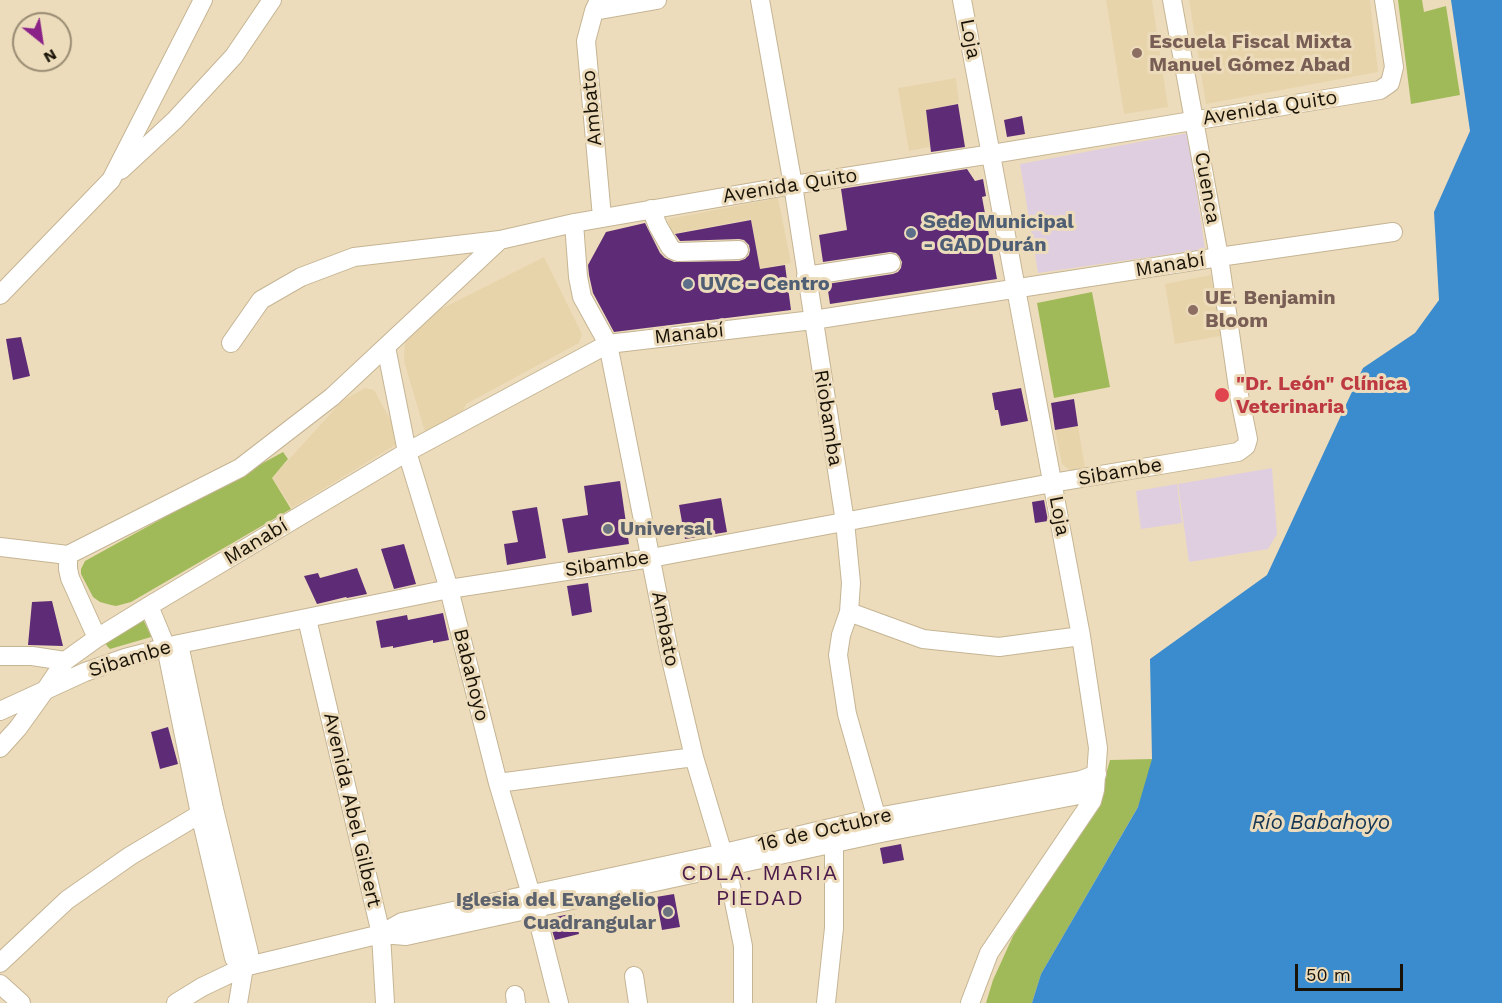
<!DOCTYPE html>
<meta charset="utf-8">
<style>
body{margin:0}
#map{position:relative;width:1502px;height:1003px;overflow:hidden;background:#eddcbb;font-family:"Work Sans",sans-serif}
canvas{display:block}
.north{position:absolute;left:12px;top:12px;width:60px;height:60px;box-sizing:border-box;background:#eddcbb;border:2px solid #988c73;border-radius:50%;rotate:150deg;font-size:16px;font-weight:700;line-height:24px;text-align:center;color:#191307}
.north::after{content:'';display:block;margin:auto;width:21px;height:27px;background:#8a2288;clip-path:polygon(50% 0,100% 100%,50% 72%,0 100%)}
.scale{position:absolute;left:1295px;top:964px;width:108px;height:27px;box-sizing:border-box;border:3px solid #191307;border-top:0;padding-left:8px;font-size:18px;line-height:21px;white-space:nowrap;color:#191307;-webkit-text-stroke:4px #eddcbb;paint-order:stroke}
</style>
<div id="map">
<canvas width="1502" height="1003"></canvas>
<div class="north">N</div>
<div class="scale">50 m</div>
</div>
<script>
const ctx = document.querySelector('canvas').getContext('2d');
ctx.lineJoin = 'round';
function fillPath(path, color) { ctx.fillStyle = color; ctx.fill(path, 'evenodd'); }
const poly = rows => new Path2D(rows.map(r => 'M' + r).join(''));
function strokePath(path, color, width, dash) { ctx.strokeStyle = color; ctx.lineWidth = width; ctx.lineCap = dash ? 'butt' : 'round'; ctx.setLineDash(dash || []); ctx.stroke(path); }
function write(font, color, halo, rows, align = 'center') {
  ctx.font = font + ' "Work Sans",sans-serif'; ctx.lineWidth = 6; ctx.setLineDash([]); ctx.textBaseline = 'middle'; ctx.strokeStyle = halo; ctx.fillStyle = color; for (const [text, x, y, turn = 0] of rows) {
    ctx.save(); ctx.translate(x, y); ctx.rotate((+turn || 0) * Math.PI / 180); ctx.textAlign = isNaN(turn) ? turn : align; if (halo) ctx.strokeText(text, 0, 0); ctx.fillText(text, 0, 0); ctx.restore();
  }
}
fillPath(poly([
 [1106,0,1152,0,1168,107,1124,114],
 [1189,0,1370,0,1378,72,1206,104],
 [956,78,959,103,926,110,930,147,909,151,898,88],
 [778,198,791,263,760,269,751,219,671,234,668,219],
 [544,257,582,334,579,343,466,404,462,413,425,432,404,361,405,337,421,319],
 [1211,275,1221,336,1175,344,1165,284],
 [365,388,374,390,400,437,397,444,292,508,272,478,342,401],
 [1078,426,1085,468,1071,471,1062,464,1055,430]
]), '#e8d4ab');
fillPath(poly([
 [1188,133,1205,249,1038,273,1020,164],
 [1272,468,1277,534,1268,549,1189,562,1178,484],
 [1177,484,1182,523,1141,529,1136,491]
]), '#dfcee0');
fillPath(poly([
 [1398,0,1422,0,1424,12,1446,6,1460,95,1411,104],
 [1092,292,1110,387,1054,398,1037,303],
 [283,452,288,459,272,478,291,509,131,602,116,606,111,605,100,602,93,597,81,574,81,569,85,561],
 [143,619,151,636,151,637,110,649,107,646,105,642],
 [1152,759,1153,781,1041,974,1032,1003,986,1003,993,980,1013,936,1098,803,1110,760]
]), '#a0ba5a');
fillPath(poly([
 [1451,0,1502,0,1502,1003,1032,1003,1041,974,1138,807,1152,759,1150,659,1267,575,1363,368,1415,333,1439,300,1434,212,1470,131]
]), '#3b8bcf');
fillPath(poly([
 [958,104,965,147,931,152,926,110],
 [1022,116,1025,134,1007,137,1004,120],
 [967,169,975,181,983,179,986,196,982,197,997,279,830,304,827,284,893,274,898,272,901,268,902,262,899,256,896,253,890,252,823,262,819,235,847,230,841,189],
 [751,220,760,269,785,265,791,310,614,332,593,293,589,275,588,265,606,232,645,223,660,253,665,258,674,262,739,261,745,259,749,255,750,250,749,245,744,240,739,239,680,241,675,234],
 [21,337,30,376,13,380,6,339],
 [1021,388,1028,421,1001,426,998,410,995,410,992,393],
 [1074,399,1078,426,1055,430,1051,403],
 [620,481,629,544,568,553,562,519,588,515,584,486],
 [721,498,727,532,685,539,679,505],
 [1044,500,1048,521,1035,523,1032,502],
 [537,507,546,558,507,565,504,544,518,542,512,511],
 [404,544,416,584,394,589,381,549],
 [357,568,367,594,347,598,346,597,317,604,304,576,318,573,320,578],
 [588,583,592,612,572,616,567,586],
 [52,601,63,646,28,645,32,602],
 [443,613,449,640,433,643,433,640,393,648,393,646,381,648,376,621,407,615,408,620],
 [168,727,178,764,160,769,151,732],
 [901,844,904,860,883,864,880,848],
 [674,894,680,927,662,930,656,897],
 [574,913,579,934,555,940,551,927,553,927,551,918]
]), '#5e2c77');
const minor = poly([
 [599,0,594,11,586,41,602,217],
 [760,0,793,185,845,522,851,583,849,612,841,635,838,655,847,714,881,833],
 [962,0,1081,636,1098,748,1095,790,1092,801,989,953,970,1003],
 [594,11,657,0],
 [121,170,175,120,234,56,272,0],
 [651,209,658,226,670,247,673,250,678,252,739,250],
 [574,223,578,277,582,297,608,344,669,651,694,757,727,867,743,946,743,1003],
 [806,276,891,263],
 [0,295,111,180,203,0],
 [231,343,261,300,301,277,354,257,500,240,574,223,793,185,992,154,1380,90,1390,83,1394,67,1384,0],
 [386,347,407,452,449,589,498,783,535,908,559,1003],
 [0,547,68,555],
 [149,606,166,647,200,814,234,958,244,967],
 [849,612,923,639,999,647,1081,636],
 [307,619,381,934,385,1003],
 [97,638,70,578,68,569,68,555,240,468,332,397,500,240],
 [179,644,214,809,249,953,244,967,238,1003],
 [0,656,32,656,65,661],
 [0,711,85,672,125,658,179,644,449,589,651,558,1052,483,1238,452,1246,446,1248,439,1239,395,1219,257,1172,0],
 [0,748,18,728,46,689,65,661,97,638,149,606,407,452,608,344,813,320,1219,257,1393,232],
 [498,783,694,757],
 [381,934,406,936,881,833,1079,795,1095,790],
 [0,963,67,900,130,856,200,814,208,811],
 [634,976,638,1003],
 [0,984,21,1003],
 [515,995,516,1003],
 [176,1003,202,987,244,967,381,934,402,922,724,853,877,817,1081,780,1097,774],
 [826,1003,834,928,834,844,831,835]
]);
strokePath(minor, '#c5b594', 20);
strokePath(minor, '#fff', 18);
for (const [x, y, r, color] of [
 [1137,53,6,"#8d6e63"],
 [911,233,6,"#5c6f8a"],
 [688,284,6,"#5c6f8a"],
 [1193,310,6,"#8d6e63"],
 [1222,395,8,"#e0444e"],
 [608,529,6,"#6b7280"],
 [668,912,6,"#6b7280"]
]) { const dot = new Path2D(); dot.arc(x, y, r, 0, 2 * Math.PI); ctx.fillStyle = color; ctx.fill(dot); strokePath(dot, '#eddcbb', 2); }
write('20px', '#191307', '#eddcbb', [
 ["Loja",970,39,79],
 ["Ambato",592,108,-95],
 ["Avenida Quito",1270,108,-9],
 ["Avenida Quito",790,186,-9],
 ["Cuenca",1207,188,80],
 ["Manabí",1170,265,-9],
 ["Manabí",689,334,-6],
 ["Riobamba",828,418,81],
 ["Sibambe",1120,472,-10],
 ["Loja",1059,516,79],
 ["Manabí",256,542,-31],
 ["Sibambe",607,564,-9],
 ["Ambato",665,629,79],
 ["Sibambe",130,659,-17],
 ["Babahoyo",471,675,76],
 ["Avenida Abel Gilbert",352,810,77],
 ["16 de Octubre",825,830,-13]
]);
write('bold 20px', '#785e54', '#eddcbb', [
 ["Escuela Fiscal Mixta",1149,42],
 ["Manuel Gómez Abad",1149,65],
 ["UE. Benjamin",1205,298],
 ["Bloom",1205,321]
], 'left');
write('bold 20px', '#4e5e75', '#eddcbb', [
 ["Sede Municipal",923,222],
 ["- GAD Durán",923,245],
 ["UVC - Centro",700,284]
], 'left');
write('bold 20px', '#be3a42', '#eddcbb', [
 ["\"Dr. León\" Clínica",1236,384],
 ["Veterinaria",1236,407]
], 'left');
write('bold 20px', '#5b616d', '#eddcbb', [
 ["Universal",620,529],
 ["Iglesia del Evangelio",656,900,"right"],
 ["Cuadrangular",656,923,"right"]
], 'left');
write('italic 21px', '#153652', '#eddcbb', [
 ["Río Babahoyo",1321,823]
]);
ctx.letterSpacing = '1.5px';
write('22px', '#4c1b4b', '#eddcbb', [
 ["CDLA. MARIA",760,874],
 ["PIEDAD",760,899]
]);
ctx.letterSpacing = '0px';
</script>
